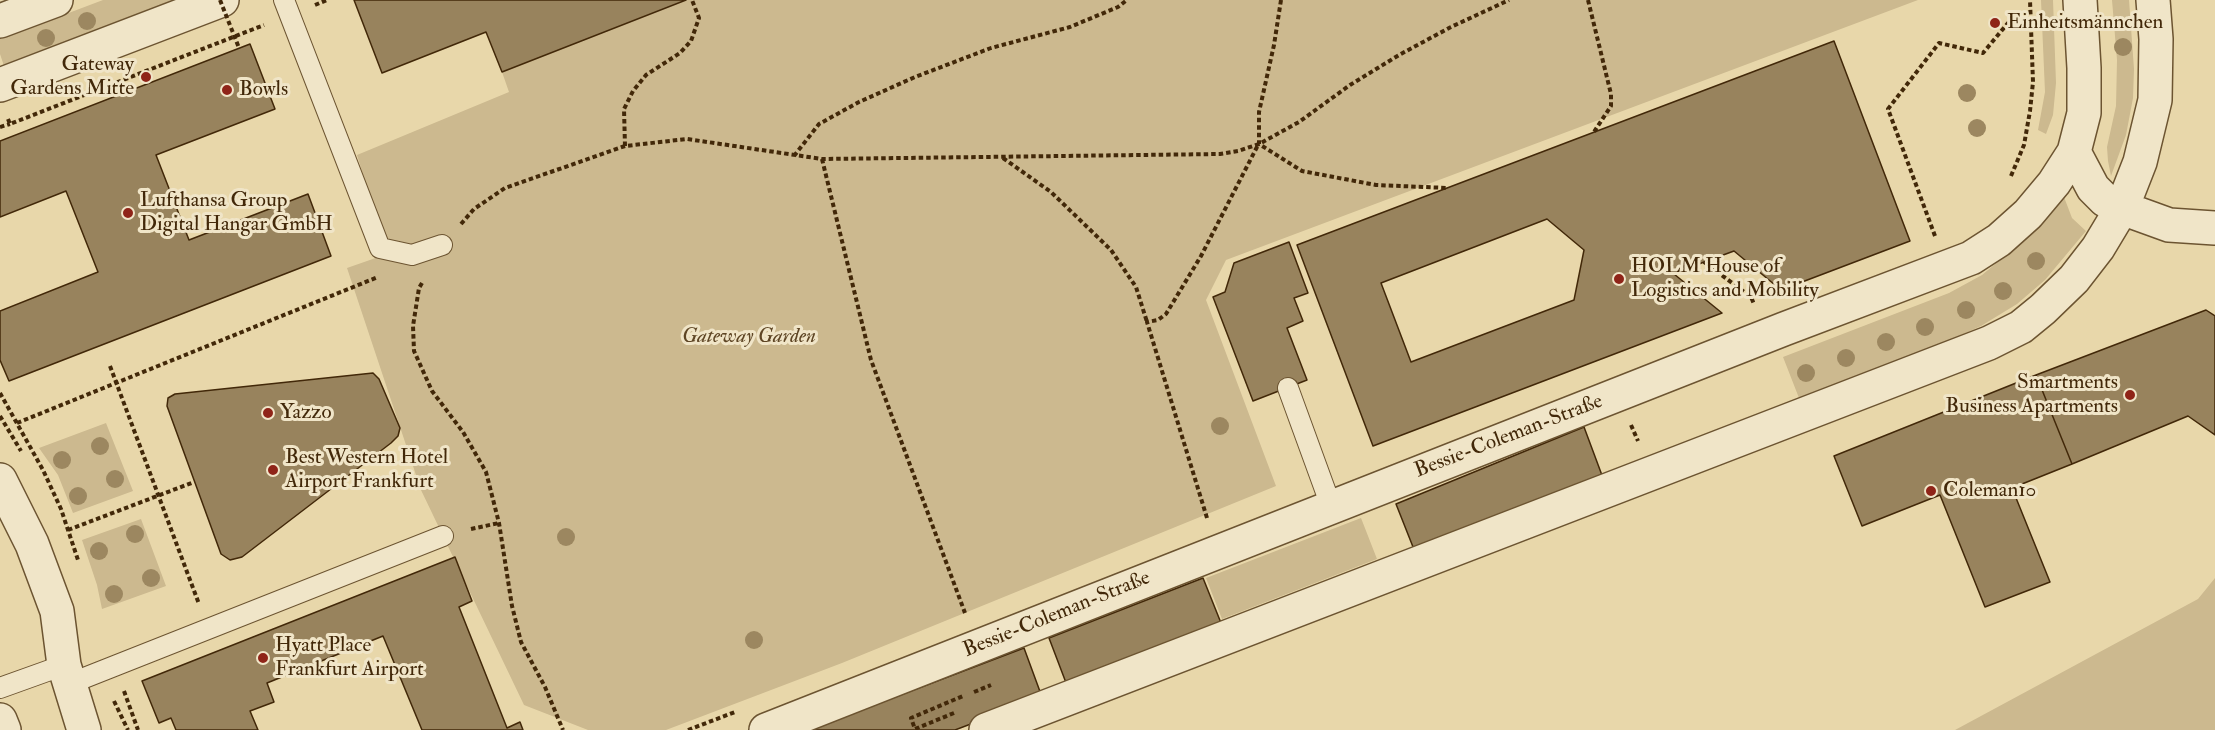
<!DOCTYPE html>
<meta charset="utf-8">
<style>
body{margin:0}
canvas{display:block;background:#e8d7aa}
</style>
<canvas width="2215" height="730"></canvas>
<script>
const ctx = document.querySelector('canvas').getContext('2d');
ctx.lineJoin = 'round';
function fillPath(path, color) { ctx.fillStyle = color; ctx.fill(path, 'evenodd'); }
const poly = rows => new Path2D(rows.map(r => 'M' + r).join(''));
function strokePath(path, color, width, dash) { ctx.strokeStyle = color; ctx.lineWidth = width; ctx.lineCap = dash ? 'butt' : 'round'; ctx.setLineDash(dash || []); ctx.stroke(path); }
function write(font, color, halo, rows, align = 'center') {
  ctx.font = font + ' "IM FELL Double Pica",serif'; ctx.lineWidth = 6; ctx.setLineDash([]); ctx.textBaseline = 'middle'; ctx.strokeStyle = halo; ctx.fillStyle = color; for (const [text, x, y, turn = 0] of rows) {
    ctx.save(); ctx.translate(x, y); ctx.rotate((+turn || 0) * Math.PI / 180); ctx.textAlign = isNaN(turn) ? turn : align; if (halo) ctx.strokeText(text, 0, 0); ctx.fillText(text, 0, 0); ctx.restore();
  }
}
fillPath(poly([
 [103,0,180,0,4,66,0,54,0,39],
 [686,0,1918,0,1226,260,1206,300,1276,486,842,663,666,730,588,730,524,705,421,490,347,268,387,254,357,155,509,92,502,72],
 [2041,0,2053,0,2056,83,2053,115,2046,134,2038,130,2045,92],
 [2112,0,2129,0,2134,69,2133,98,2126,135,2111,176,2108,161,2107,147,2116,106,2117,60],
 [2064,197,2072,218,2086,231,2045,280,2017,304,1981,326,1943,343,1799,398,1783,357,1949,293,1982,275,2036,230],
 [106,423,133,491,73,513,58,475,39,448],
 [1361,518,1377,559,1222,619,1206,578],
 [141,519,166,586,102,609,97,585,82,540],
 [2215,578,2215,730,1955,730,2198,599]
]), '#ccb98f');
const building = poly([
 [354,0,686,0,502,72,486,32,382,73,354,0],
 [1834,41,1910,241,1781,290,1734,251,1704,262,1674,274,1722,313,1373,446,1297,245,1834,41],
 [1547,219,1584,250,1574,300,1411,362,1381,283,1547,219],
 [250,44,275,109,156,155,189,240,308,194,331,256,9,381,0,360,0,311,98,272,66,191,0,217,0,141,250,44],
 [1289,242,1308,293,1294,298,1303,321,1287,328,1307,380,1253,401,1213,297,1225,292,1234,263,1289,242],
 [2206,310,2215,316,2215,435,2188,416,2072,464,2036,375,2206,310],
 [373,373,379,379,400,428,398,436,391,443,242,557,230,560,221,554,167,406,168,398,175,394,373,373],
 [2036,375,2072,464,2012,488,2050,582,1985,607,1940,495,1862,526,1834,456,2036,375],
 [1584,427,1603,478,1415,552,1396,504,1584,427],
 [455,557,472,601,459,607,507,728,520,722,523,730,422,730,383,636,267,683,274,702,250,711,258,730,176,730,171,718,159,723,142,681,455,557],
 [1203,578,1223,628,1068,688,1049,638,1203,578],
 [1024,648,1042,697,955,730,808,730,1024,648]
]);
fillPath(building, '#98835d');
strokePath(building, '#422809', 1.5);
const service = poly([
 [284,0,380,248,412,255,442,245],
 [1288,388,1331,506],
 [69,684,443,536],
 [0,688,64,665]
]);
const minor = poly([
 [0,21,56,0],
 [0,85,222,0],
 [2074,152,2093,188,2105,200,2122,208,2169,225,2215,228],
 [0,480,32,544,57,611,64,665,84,730],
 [0,720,4,730],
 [766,730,1784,329,1971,258,1999,240,2028,214,2054,183,2074,152,2084,113,2084,68,2080,0],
 [986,730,1989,343,2021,327,2043,309,2074,279,2098,248,2122,208,2140,162,2155,100,2156,39,2153,0]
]);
strokePath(service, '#6c5431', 22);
strokePath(minor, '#6c5431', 36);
strokePath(poly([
 [1281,0,1274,45,1259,112,1259,144,1302,171,1376,185,1448,188],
 [1588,0,1611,94,1611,106,1594,132],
 [315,5,327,0],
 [8,119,10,124,264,25],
 [0,127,10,124],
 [625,146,624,109,633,91,646,75,680,53,691,41,699,18,692,0],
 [794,156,819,124,859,102,915,77,991,48,1070,27,1118,7,1127,0],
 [1003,158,1051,192,1111,250,1136,287,1147,322],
 [822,159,871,360,965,613],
 [2011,176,2024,145,2030,111,2033,82,2030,0],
 [461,224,474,209,505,188,625,146,687,139,822,159,1220,154,1238,151,1259,144,1299,122,1350,85,1399,55,1451,27,1509,0],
 [1935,236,1888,109,1939,43,1983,53,2008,23,2031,23],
 [1704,262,1751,297,1754,304],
 [422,283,419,288,413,326,414,351,432,391,463,432,486,472,499,523,512,606,521,642,545,687,563,730],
 [110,366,199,604],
 [0,393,43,470,61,509,78,560],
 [0,416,21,451],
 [17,423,378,277],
 [1631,425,1638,441],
 [1207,518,1147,322,1158,320,1166,314,1201,256,1258,145],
 [471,529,499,523],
 [68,530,194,482],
 [124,691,138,730],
 [974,692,991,685],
 [114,701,128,730],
 [954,713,915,729,911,718,963,696],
 [688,730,735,712]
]), '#422809', 4, [4.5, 3]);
strokePath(service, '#f0e5c8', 20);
strokePath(minor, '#f0e5c8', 33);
strokePath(poly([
 [220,0,239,48]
]), '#422809', 4, [4.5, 3]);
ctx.fillStyle = '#9c8760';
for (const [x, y] of [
 [87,21],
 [46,38],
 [2123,47],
 [1967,93],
 [1977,128],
 [2036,261],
 [2003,291],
 [1966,310],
 [1925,327],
 [1886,342],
 [1846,358],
 [1806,373],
 [1220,426],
 [100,446],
 [62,460],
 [115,479],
 [78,496],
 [135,534],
 [566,537],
 [99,551],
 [151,578],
 [114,594],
 [754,640]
]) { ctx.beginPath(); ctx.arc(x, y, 9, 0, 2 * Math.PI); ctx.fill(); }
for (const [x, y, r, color] of [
 [1995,23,6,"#8f2418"],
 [146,77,6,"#8f2418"],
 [227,90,6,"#8f2418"],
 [128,213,6,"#8f2418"],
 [1619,279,6,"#8f2418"],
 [2130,395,6,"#8f2418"],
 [268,413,6,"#8f2418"],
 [273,470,6,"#8f2418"],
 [1931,491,6,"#8f2418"],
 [263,658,6,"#8f2418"]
]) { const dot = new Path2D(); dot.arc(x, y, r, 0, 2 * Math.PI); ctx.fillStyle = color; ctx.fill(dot); strokePath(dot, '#f0e5c8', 2); }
write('21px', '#422809', '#f0e5c8', [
 ["Einheitsmännchen",2007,23],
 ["Gateway",134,65,"right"],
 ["Gardens Mitte",134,89,"right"],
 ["Bowls",239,90],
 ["Lufthansa Group",140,201],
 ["Digital Hangar GmbH",140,225],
 ["HOLM House of",1631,267],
 ["Logistics and Mobility",1631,291],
 ["Smartments",2118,383,"right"],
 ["Business Apartments",2118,407,"right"],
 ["Yazzo",280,413],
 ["Best Western Hotel",285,458],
 ["Airport Frankfurt",285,482],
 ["Coleman10",1943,491],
 ["Hyatt Place",275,646],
 ["Frankfurt Airport",275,670]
], 'left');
write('italic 21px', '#5e4524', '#f0e5c8', [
 ["Gateway Garden",749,337]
]);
write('21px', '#422809', '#f0e5c8', [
 ["Bessie-Coleman-Straße",1509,437,-21],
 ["Bessie-Coleman-Straße",1057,615,-22]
]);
</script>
